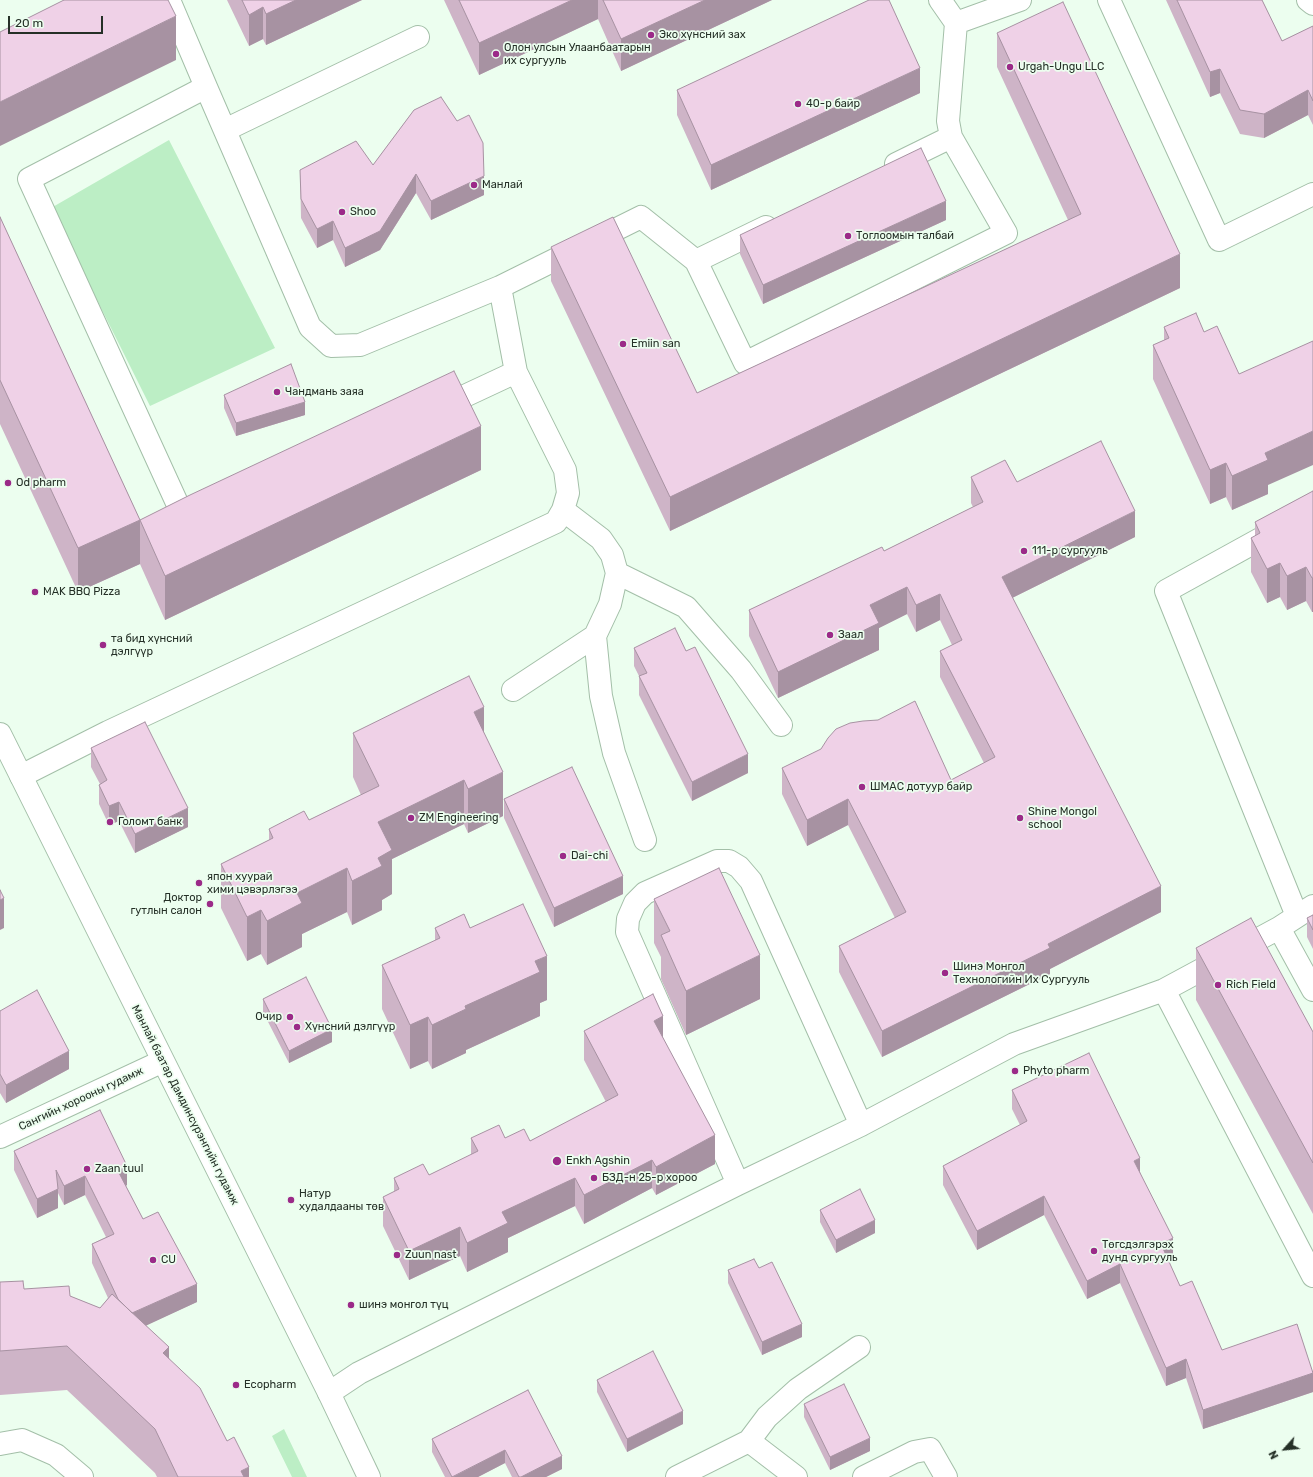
<!DOCTYPE html>
<meta charset="utf-8">
<style>
body{margin:0}
#map{position:relative;width:1313px;height:1477px;overflow:hidden;background:#ecfeef;font-family:Rubik,sans-serif}
canvas{display:block}
.north{position:absolute;left:1265px;top:1429px;width:40px;height:40px;-webkit-text-stroke:3px #ecfeef;paint-order:stroke;rotate:243deg;font-size:11px;font-weight:700;line-height:16px;text-align:center;color:#253027}
.north::after{content:'';display:block;margin:auto;width:14px;height:18px;background:#253027;clip-path:polygon(50% 0,100% 100%,50% 72%,0 100%)}
.scale{position:absolute;left:8px;top:16px;width:95px;height:18px;box-sizing:border-box;border:2px solid #253027;border-top:0;padding-left:5px;font-size:12px;line-height:14px;white-space:nowrap;color:#253027;-webkit-text-stroke:3px #ecfeef;paint-order:stroke}
</style>
<div id="map">
<canvas width="1313" height="1477"></canvas>
<div class="north">N</div>
<div class="scale">20 m</div>
</div>
<script>
const ctx = document.querySelector('canvas').getContext('2d');
ctx.lineJoin = 'round';
function fillPath(path, color) { ctx.fillStyle = color; ctx.fill(path, 'evenodd'); }
const poly = rows => new Path2D(rows.map(r => 'M' + r).join(''));
function strokePath(path, color, width, dash) { ctx.strokeStyle = color; ctx.lineWidth = width; ctx.lineCap = dash ? 'butt' : 'round'; ctx.setLineDash(dash || []); ctx.stroke(path); }
function write(font, color, halo, rows, align = 'center') {
  ctx.font = font + ' Rubik,sans-serif'; ctx.lineWidth = 3.5; ctx.setLineDash([]); ctx.textBaseline = 'middle'; ctx.strokeStyle = halo; ctx.fillStyle = color; for (const [text, x, y, turn = 0] of rows) {
    ctx.save(); ctx.translate(x, y); ctx.rotate((+turn || 0) * Math.PI / 180); ctx.textAlign = isNaN(turn) ? turn : align; if (halo) ctx.strokeText(text, 0, 0); ctx.fillText(text, 0, 0); ctx.restore();
  }
}
fillPath(poly([
 [169,140,275,348,150,406,51,208],
 [284,1429,307,1477,292,1477,272,1436]
]), '#bceec5');
const street = poly([
 [169,0,206,87,29,179,188,527,191,525],
 [1109,0,1219,240,1313,194],
 [1308,0,1313,4],
 [956,23,1020,0],
 [206,87,310,327,331,346,360,345,500,287],
 [225,130,418,37],
 [896,164,951,137],
 [696,261,766,227],
 [439,408,516,372],
 [563,510,601,539,612,555,617,573,610,604,595,636,601,696,614,753,645,840],
 [617,573,686,607,741,670,781,725],
 [513,690,595,636],
 [21,776,108,732,556,522,563,510,568,493,565,470,516,372,500,287,641,217,696,261,745,363,1006,233,951,137,948,121,956,23,940,0],
 [1297,916,1166,591,1313,510],
 [1279,928,1313,990],
 [1164,990,1313,1276],
 [738,1184,627,932,628,919,635,903,645,893,717,861,729,861,739,867,751,881,861,1125],
 [329,1393,359,1373,738,1184,861,1125,1014,1044,1164,990,1279,928,1313,906],
 [749,1441,796,1477],
 [0,1444,22,1440,56,1455,82,1477],
 [677,1477,749,1441,767,1417,798,1389,859,1347],
 [864,1477,914,1452,930,1449,946,1477]
]);
const secondary = poly([
 [0,734,329,1393,369,1477],
 [0,1137,163,1061]
]);
strokePath(street, '#a3bfa8', 24);
strokePath(secondary, '#a3bfa8', 24);
strokePath(street, '#fff', 22);
strokePath(secondary, '#fff', 22);
fillPath(poly([
 [227,0,362,0,266,45,263,39,249,46],
 [444,0,772,0,621,71,598,19,479,75],
 [1166,0,1262,0,1282,41,1313,26,1313,125,1308,115,1264,138,1240,134,1220,93,1210,97],
 [997,33,1180,288,670,531,551,281,551,247,697,393,1068,220,997,67],
 [677,90,920,93,711,190,677,115],
 [414,110,484,195,431,220,416,193,380,250,345,267,333,240,317,248,301,218,300,170,373,165],
 [0,217,140,520,481,470,165,620,140,564,78,592,0,424],
 [946,220,763,304,740,254,740,235],
 [1164,327,1268,485,1268,494,1232,510,1226,497,1210,504,1153,379,1153,345,1164,340],
 [224,395,305,415,236,436,224,408],
 [971,477,1017,482,1135,537,1012,598,1161,912,1050,969,1050,974,882,1057,839,972,839,946,895,918,848,825,807,846,782,794,782,768,951,780,984,763,940,677,940,651,952,645,940,620,916,632,907,614,879,628,879,650,778,698,749,636,749,610,884,551,973,507,971,503],
 [1313,491,1312,612,1306,601,1287,610,1280,597,1267,603,1251,572,1251,538,1255,536,1255,522],
 [634,648,686,651,748,773,692,801,639,695,639,676,634,666],
 [353,733,484,734,503,816,468,833,464,824,392,859,392,894,382,900,382,910,352,925,347,912,302,934,302,947,267,965,261,954,247,961,221,908,221,864,269,840,269,829,309,820,361,795,353,777],
 [91,748,188,827,135,853,119,821,109,825,99,804,99,785,100,784,91,767],
 [504,799,623,894,554,927,504,818],
 [654,899,760,999,686,1035,661,979,661,957,654,943],
 [1313,915,1313,949,1307,937,1307,918],
 [435,928,470,928,547,1000,540,1003,540,1016,466,1050,466,1053,432,1069,428,1061,410,1069,382,1009,382,965,435,941],
 [1196,948,1313,1032,1313,1214,1196,1000],
 [263,999,332,1042,289,1063,263,1012],
 [0,1011,69,1069,6,1103,0,1093],
 [584,1031,663,1038,715,1164,656,1195,652,1188,584,1224,575,1206,508,1238,508,1252,467,1272,460,1256,409,1280,383,1226,383,1197,394,1192,394,1178,429,1175,471,1155,471,1138,505,1138,530,1141,606,1102,584,1060],
 [1012,1090,1140,1172,1173,1257,1167,1259,1180,1286,1222,1350,1313,1372,1313,1392,1203,1429,1186,1378,1166,1386,1120,1283,1087,1299,1044,1215,977,1250,943,1185,943,1166,1020,1125,1012,1109],
 [14,1151,127,1185,126,1186,143,1219,197,1302,146,1325,227,1441,249,1477,157,1477,155,1473,67,1390,0,1395,0,1282,24,1289,70,1296,100,1308,108,1298,92,1263,92,1244,106,1237,85,1195,64,1205,58,1193,58,1208,37,1218,14,1170],
 [820,1210,875,1233,836,1253,820,1222],
 [759,1268,802,1337,762,1355,728,1283,728,1270],
 [597,1380,683,1424,627,1452,597,1392],
 [528,1390,562,1469,546,1477,512,1477,505,1463,478,1477,445,1477,432,1452,432,1439],
 [804,1404,870,1451,830,1470,804,1417]
]), '#ceb4c7');
fillPath(poly([
 [296,0,362,0,266,45,266,14],
 [572,0,598,0,598,19,479,75,479,43],
 [705,0,772,0,621,71,621,39],
 [263,7,263,39,249,46,249,15],
 [176,16,176,60,0,146,0,102],
 [920,68,920,93,711,190,711,165],
 [1220,69,1220,93,1210,97,1210,72],
 [1308,90,1308,115,1264,138,1264,114],
 [416,174,416,193,380,250,345,267,345,248],
 [484,176,484,195,431,220,431,201],
 [946,201,946,220,763,304,763,285],
 [333,221,333,240,317,248,317,229],
 [1180,254,1180,288,670,531,670,497],
 [305,402,305,415,236,436,236,423],
 [481,426,481,470,165,620,165,576],
 [1313,431,1313,465,1268,485,1268,494,1232,510,1232,476,1265,453],
 [1226,463,1226,497,1210,504,1210,470],
 [1135,511,1135,537,1002,603,1002,577],
 [140,520,140,564,78,592,78,548],
 [1280,563,1280,597,1267,603,1267,569],
 [1306,567,1306,601,1287,610,1287,576],
 [1312,578,1313,578,1313,612,1312,612],
 [907,587,907,614,879,628,879,650,778,698,778,672,870,605],
 [940,594,940,620,916,632,916,605],
 [484,707,484,751,474,712],
 [748,754,748,773,692,801,692,782],
 [503,772,503,816,468,833,468,789],
 [464,780,464,824,392,859,392,894,382,900,382,910,352,925,352,881,378,822],
 [848,799,848,825,807,846,807,820],
 [119,802,119,821,109,825,109,806],
 [188,808,188,827,135,853,135,834],
 [347,868,347,912,302,934,302,947,267,965,267,921,297,893],
 [623,876,623,894,554,927,554,908],
 [1161,886,1161,912,1050,969,1050,974,882,1057,882,1031,1048,944],
 [4,898,4,928,0,930,0,900],
 [261,910,261,954,247,961,247,917],
 [760,955,760,999,686,1035,686,991],
 [547,956,547,1000,540,1003,540,1016,466,1050,466,1053,432,1069,432,1025,535,961],
 [663,1016,663,1045,654,1021],
 [428,1017,428,1061,410,1069,410,1025],
 [332,1029,332,1042,289,1063,289,1051],
 [69,1051,69,1069,6,1103,6,1085],
 [715,1135,715,1164,656,1195,656,1167],
 [1140,1158,1140,1177,1134,1161],
 [652,1160,652,1188,584,1224,584,1195],
 [127,1166,127,1185,118,1189,118,1171],
 [85,1176,85,1195,64,1205,64,1186],
 [575,1178,575,1206,508,1238,508,1252,467,1272,467,1243,502,1212],
 [58,1189,58,1208,37,1218,37,1199],
 [1044,1196,1044,1215,977,1250,977,1231],
 [875,1220,875,1233,836,1253,836,1240],
 [460,1227,460,1256,409,1280,409,1251],
 [1173,1238,1173,1257,1161,1263,1161,1244],
 [1120,1264,1120,1283,1087,1299,1087,1281],
 [197,1284,197,1302,126,1335,126,1316],
 [802,1324,802,1337,762,1355,762,1342],
 [169,1347,169,1391,163,1353],
 [1186,1359,1186,1378,1166,1386,1166,1368],
 [1313,1373,1313,1392,1203,1429,1203,1410],
 [683,1411,683,1424,627,1452,627,1439],
 [870,1438,870,1451,830,1470,830,1457],
 [505,1450,505,1463,478,1477,453,1477],
 [562,1456,562,1469,546,1477,521,1477],
 [249,1467,249,1477,241,1477,241,1471]
]), '#a792a2');
const building = poly([
 [64,0,168,0,176,16,0,102,0,32,64,0],
 [242,0,296,0,266,14,263,7,249,15,242,0],
 [459,0,572,0,479,43,459,0],
 [603,0,705,0,621,39,603,0],
 [869,0,889,0,920,68,711,165,677,90,869,0],
 [1177,0,1262,0,1282,41,1313,26,1313,101,1308,90,1264,114,1240,110,1220,69,1210,72,1177,0],
 [1063,2,1180,254,670,497,551,247,613,217,697,393,1081,214,997,33,1063,2],
 [441,97,457,121,469,115,483,143,484,176,431,201,416,174,380,231,345,248,333,221,317,229,301,199,300,170,356,141,373,165,414,110,441,97],
 [921,148,946,201,763,285,740,235,921,148],
 [0,217,140,520,78,548,0,380,0,217],
 [1196,313,1204,332,1217,326,1239,374,1313,341,1313,431,1265,453,1268,460,1232,476,1226,463,1210,470,1153,345,1169,338,1164,327,1196,313],
 [291,364,305,402,236,423,224,395,291,364],
 [454,371,481,426,165,576,140,520,190,495,454,371],
 [1101,441,1135,511,1002,577,1161,886,1048,944,1050,948,882,1031,839,946,906,912,848,799,807,820,782,768,821,749,828,738,836,729,850,723,863,721,878,720,915,701,951,780,995,757,940,651,962,640,940,594,916,605,907,587,870,605,879,623,778,672,749,610,882,547,884,551,983,502,971,477,1005,460,1017,482,1101,441],
 [1313,491,1313,578,1312,578,1306,567,1287,576,1280,563,1267,569,1251,538,1260,533,1255,522,1313,491],
 [675,628,686,651,695,647,748,754,692,782,639,676,647,673,634,648,675,628],
 [469,676,484,707,474,712,503,772,468,789,464,780,378,822,392,850,378,858,382,866,352,881,347,868,297,893,302,903,267,921,261,910,247,917,221,864,273,838,269,829,304,811,309,820,379,786,353,733,469,676],
 [145,722,188,808,135,834,119,802,109,806,99,785,107,780,91,748,145,722],
 [572,767,623,876,554,908,504,799,572,767],
 [719,868,760,955,686,991,661,935,670,931,654,899,719,868],
 [0,890,4,898,0,900,0,890],
 [523,904,547,956,535,961,540,972,465,1006,466,1009,432,1025,428,1017,410,1025,382,965,440,938,435,928,464,914,470,928,523,904],
 [1313,915,1313,930,1307,918,1313,915],
 [1251,918,1313,1032,1313,1163,1196,948,1251,918],
 [306,977,332,1029,289,1051,263,999,306,977],
 [37,990,69,1051,6,1085,0,1074,0,1011,37,990],
 [653,994,663,1016,654,1021,715,1135,656,1167,652,1160,584,1195,575,1178,502,1212,508,1223,467,1243,460,1227,409,1251,383,1197,399,1189,394,1178,423,1164,429,1175,478,1151,471,1138,499,1125,505,1138,524,1129,530,1141,618,1095,584,1031,653,994],
 [1089,1053,1140,1158,1134,1161,1173,1238,1161,1244,1180,1286,1192,1281,1222,1350,1297,1324,1313,1373,1203,1410,1186,1359,1166,1368,1120,1264,1087,1281,1044,1196,977,1231,943,1166,1027,1121,1012,1090,1089,1053],
 [100,1110,127,1166,118,1171,143,1219,158,1212,197,1284,132,1313,118,1299,92,1244,114,1234,85,1176,64,1186,56,1170,58,1189,37,1199,14,1151,100,1110],
 [860,1189,875,1220,836,1240,820,1210,860,1189],
 [754,1259,759,1268,772,1262,802,1324,762,1342,728,1270,754,1259],
 [23,1281,24,1289,69,1286,70,1296,100,1308,112,1294,169,1347,163,1353,200,1388,227,1441,234,1437,249,1467,241,1471,244,1477,178,1477,155,1429,67,1346,0,1351,0,1282,23,1281],
 [653,1351,683,1411,627,1439,597,1380,653,1351],
 [844,1384,870,1438,830,1457,804,1404,844,1384],
 [528,1390,562,1456,521,1477,519,1477,505,1450,452,1477,432,1439,528,1390]
]);
fillPath(building, '#efd1e7');
strokePath(building, '#a792a2', 1);
for (const [x, y, r, color] of [
 [651,35,4,"#9b2a88"],
 [496,54,4,"#9b2a88"],
 [1010,67,4,"#9b2a88"],
 [798,104,4,"#9b2a88"],
 [474,185,4,"#9b2a88"],
 [342,212,4,"#9b2a88"],
 [848,236,4,"#9b2a88"],
 [623,344,4,"#9b2a88"],
 [277,392,4,"#9b2a88"],
 [8,483,4,"#9b2a88"],
 [1024,551,4,"#9b2a88"],
 [35,592,4,"#9b2a88"],
 [830,635,4,"#9b2a88"],
 [103,645,4,"#9b2a88"],
 [862,787,4,"#9b2a88"],
 [411,818,4,"#9b2a88"],
 [1020,818,4,"#9b2a88"],
 [110,822,4,"#9b2a88"],
 [563,856,4,"#9b2a88"],
 [199,883,4,"#9b2a88"],
 [210,904,4,"#9b2a88"],
 [945,973,4,"#9b2a88"],
 [1218,985,4,"#9b2a88"],
 [290,1017,4,"#9b2a88"],
 [297,1027,4,"#9b2a88"],
 [1015,1071,4,"#9b2a88"],
 [557,1161,5,"#9b2a88"],
 [87,1169,4,"#9b2a88"],
 [594,1178,4,"#9b2a88"],
 [291,1200,4,"#9b2a88"],
 [1094,1251,4,"#9b2a88"],
 [397,1255,4,"#9b2a88"],
 [153,1260,4,"#9b2a88"],
 [351,1305,4,"#9b2a88"],
 [236,1385,4,"#9b2a88"]
]) { const dot = new Path2D(); dot.arc(x, y, r, 0, 2 * Math.PI); ctx.fillStyle = color; ctx.fill(dot); strokePath(dot, '#ecfeef', 1.5); }
write('11px', '#253027', '#ecfeef', [
 ["Эко хүнсний зах",659,35],
 ["Олон улсын Улаанбаатарын",504,48],
 ["их сургууль",504,61],
 ["Urgah-Ungu LLC",1018,67],
 ["40-р байр",806,104],
 ["Манлай",482,185],
 ["Shoo",350,212],
 ["Тоглоомын талбай",856,236],
 ["Emiin san",631,344],
 ["Чандмань заяа",285,392],
 ["Od pharm",16,483],
 ["111-р сургууль",1032,551],
 ["MAK BBQ Pizza",43,592],
 ["Заал",838,635],
 ["та бид хүнсний",111,639],
 ["дэлгүүр",111,652],
 ["ШМАС дотуур байр",870,787],
 ["Shine Mongol",1028,812],
 ["school",1028,825],
 ["ZM Engineering",419,818],
 ["Голомт банк",118,822],
 ["Dai-chi",571,856],
 ["япон хуурай",207,877],
 ["хими цэвэрлэгээ",207,890],
 ["Доктор",202,898,"right"],
 ["гутлын салон",202,911,"right"],
 ["Шинэ Монгол",953,967],
 ["Технологийн Их Сургууль",953,980],
 ["Rich Field",1226,985],
 ["Очир",282,1017,"right"],
 ["Хүнсний дэлгүүр",305,1027],
 ["Phyto pharm",1023,1071],
 ["Enkh Agshin",566,1161],
 ["Zaan tuul",95,1169],
 ["БЗД-н 25-р хороо",602,1178],
 ["Натур",299,1194],
 ["худалдааны төв",299,1207],
 ["Төгсдэлгэрэх",1102,1245],
 ["дунд сургууль",1102,1258],
 ["Zuun nast",405,1255],
 ["CU",161,1260],
 ["шинэ монгол түц",359,1305],
 ["Ecopharm",244,1385]
], 'left');
write('11px', '#253027', '#ecfeef', [
 ["Сангийн хорооны гудамж",81,1099,-25],
 ["Манлай баатар Дамдинсүрэнгийн гудамж",185,1105,63]
]);
</script>
